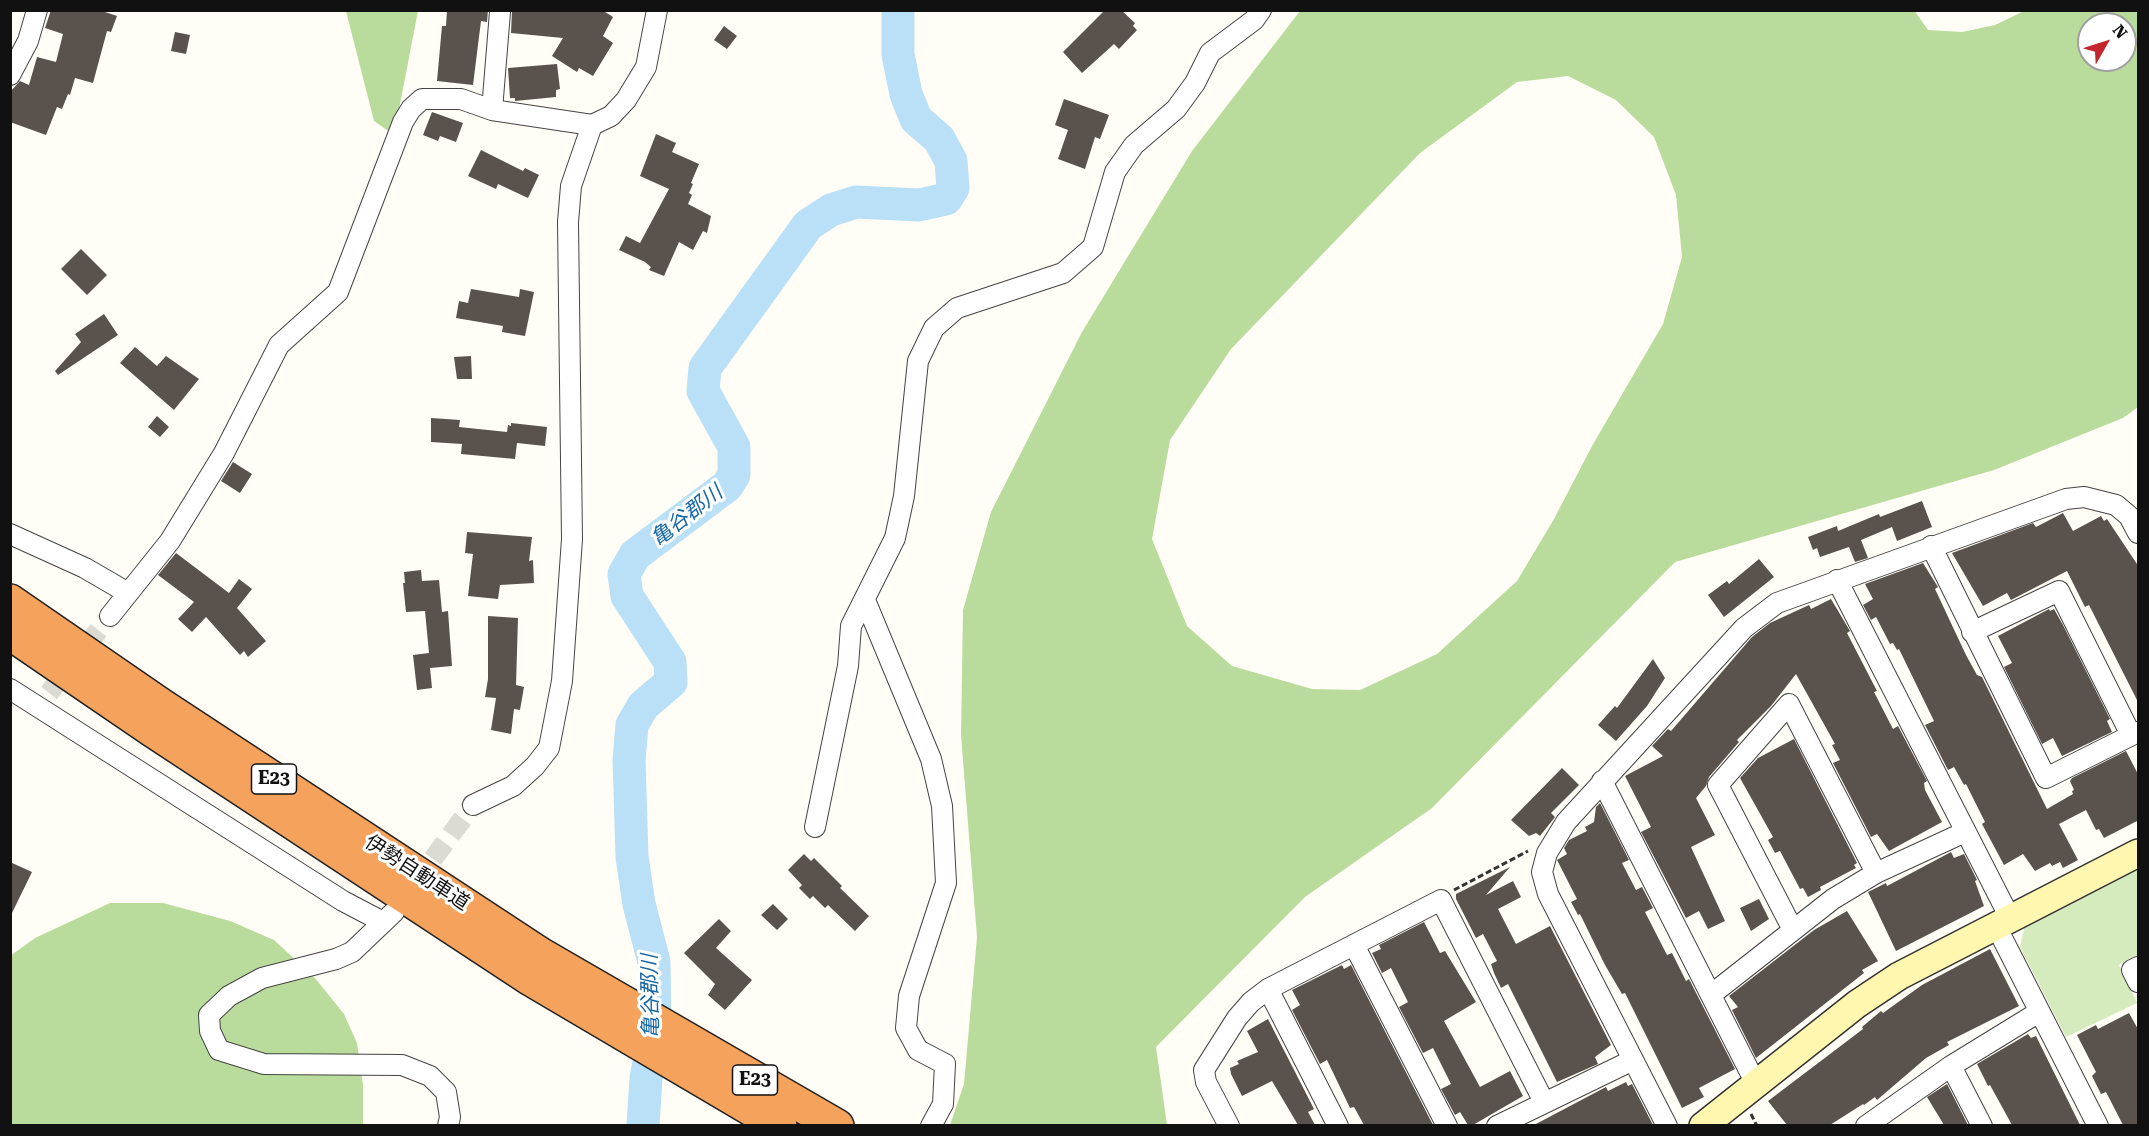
<!DOCTYPE html>
<meta charset="utf-8">
<style>
body{margin:0}
#map{position:relative;width:2149px;height:1136px;overflow:hidden;background:#fffdf5;font-family:"Roboto Serif",serif}
canvas{display:block}
.frame{position:absolute;inset:0;border:12px solid #111;pointer-events:none}
.north{position:absolute;left:2077px;top:12px;width:60px;height:60px;box-sizing:border-box;background:#fff;border:2px solid #a0a0a0;border-radius:50%;rotate:51deg;font-size:16px;font-weight:700;line-height:24px;text-align:center;color:#111}
.north::after{content:'';display:block;margin:auto;width:21px;height:27px;background:#c4262e;clip-path:polygon(50% 0,100% 100%,50% 72%,0 100%)}
</style>
<div id="map">
<canvas width="2149" height="1136"></canvas>
<div class="frame"></div>
<div class="north">N</div>
</div>
<script>
const ctx = document.querySelector('canvas').getContext('2d');
ctx.lineJoin = 'round';
function fillPath(path, color) { ctx.fillStyle = color; ctx.fill(path, 'evenodd'); }
const poly = rows => new Path2D(rows.map(r => 'M' + r).join(''));
function strokePath(path, color, width, dash) { ctx.strokeStyle = color; ctx.lineWidth = width; ctx.lineCap = dash ? 'butt' : 'round'; ctx.setLineDash(dash || []); ctx.stroke(path); }
function write(font, color, halo, rows, align = 'center') {
  ctx.font = font + ' "Roboto Serif","Noto Sans JP",serif'; ctx.lineWidth = 6; ctx.setLineDash([]); ctx.textBaseline = 'middle'; ctx.strokeStyle = halo; ctx.fillStyle = color; for (const [text, x, y, turn = 0] of rows) {
    ctx.save(); ctx.translate(x, y); ctx.rotate((+turn || 0) * Math.PI / 180); ctx.textAlign = isNaN(turn) ? turn : align; if (halo) ctx.strokeText(text, 0, 0); ctx.fillText(text, 0, 0); ctx.restore();
  }
}
fillPath(poly([
 [2138,866,2138,955,2119,965,2137,1003,2066,1037,2020,947,2025,925]
]), '#d5ebbd');
fillPath(poly([
 [1914,10,1928,30,1962,32,1995,25,2024,11,2138,11,2138,407,2123,418,1994,470,1675,562,1432,808,1305,897,1156,1047,1167,1125,950,1125,964,1084,977,937,961,735,963,610,991,512,1082,332,1192,151,1300,11],
 [2089,24,2125,24,2125,60,2089,60],
 [1568,76,1616,100,1654,137,1676,195,1682,257,1663,324,1592,446,1554,519,1517,581,1437,654,1360,690,1312,689,1232,666,1187,626,1152,539,1170,440,1231,349,1420,153,1517,82],
 [346,11,418,11,394,135,374,121],
 [110,903,163,903,230,921,274,940,315,978,344,1014,357,1043,363,1085,363,1125,11,1125,10,956,35,938]
]), '#b9dc9c');
strokePath(poly([
 [643,1126,646,1078,655,1031,654,962,639,904,632,857,629,760,632,725,643,706,671,682,670,662,627,596,624,574,635,555,727,486,734,475,734,447,703,391,705,368,808,225,831,210,856,202,919,205,946,199,953,188,951,161,939,139,916,119,906,94,898,55,898,10]
]), '#b9e0f7', 33);
fillPath(poly([
 [51,10,99,10,117,16,111,32,107,31,93,83,75,78,70,95,68,94,62,109,57,107,46,135,10,122,10,92,20,81,29,85,37,57,56,62,63,34,45,28],
 [447,10,488,10,487,22,481,21,473,85,437,81,442,26,446,26],
 [512,10,602,10,613,17,603,36,613,43,593,76,579,68,577,72,552,56,563,38,511,33],
 [1105,10,1121,10,1135,23,1133,26,1137,30,1119,49,1114,44,1082,73,1063,52],
 [724,26,737,36,727,49,714,40],
 [175,32,190,35,186,54,171,51],
 [557,64,560,89,556,90,556,97,515,101,515,98,510,98,508,68],
 [1064,99,1109,115,1100,139,1095,137,1085,169,1058,159,1068,130,1055,125],
 [432,112,463,123,456,142,440,136,438,141,423,135],
 [656,134,676,143,672,152,699,164,691,183,693,184,689,193,692,195,688,204,711,216,707,233,703,231,693,250,679,242,664,276,649,270,651,267,645,262,619,250,626,236,640,243,669,189,640,176],
 [481,150,523,171,525,168,539,175,528,198,498,184,496,189,468,176],
 [81,249,107,275,87,295,61,269],
 [471,289,519,297,520,289,534,292,525,336,502,332,503,326,456,318,459,301,468,303],
 [104,314,118,335,58,375,55,371,81,342,75,334],
 [135,347,157,366,166,356,199,379,174,410,120,363],
 [471,356,472,379,457,379,454,357],
 [157,416,169,427,160,437,148,427],
 [431,418,460,420,459,427,507,432,508,425,511,426,511,423,547,427,545,446,517,443,515,459,461,454,462,444,431,442],
 [233,462,252,474,240,493,221,481],
 [1922,501,1932,527,1897,541,1892,527,1861,540,1868,558,1855,562,1849,547,1820,557,1817,548,1813,550,1808,537,1837,526,1838,531,1879,514,1880,517],
 [2063,513,2073,531,2101,516,2104,521,2107,519,2139,567,2139,704,2089,605,2085,607,2067,571,2011,600,2007,593,1983,606,1952,553,2033,523,2036,527],
 [467,532,532,537,529,561,533,560,534,583,500,585,498,599,468,596,473,554,465,553],
 [176,553,229,593,239,579,252,589,237,608,266,641,248,657,244,651,240,655,206,617,192,632,178,619,194,602,158,575],
 [1759,559,1774,577,1724,617,1708,595,1727,581,1729,584],
 [1923,563,1938,587,1935,589,1966,655,1977,675,1982,677,2047,809,2073,794,2072,791,2074,790,2070,781,2072,778,2126,751,2139,776,2139,820,2104,838,2099,829,2096,830,2086,810,2059,824,2078,860,2063,868,2060,862,2052,866,2050,863,2035,871,2023,854,2004,865,1982,824,1985,822,1966,784,1964,785,1954,767,1948,770,1925,725,1934,721,1899,649,1897,650,1893,643,1890,644,1876,617,1871,620,1863,605,1873,599,1865,584],
 [421,570,422,581,439,580,442,612,448,611,452,666,430,668,432,688,417,690,413,655,429,653,425,611,406,612,403,583,405,583,404,572],
 [1831,599,1850,631,1847,633,1877,691,1874,692,1893,729,1898,726,1927,781,1924,783,1925,790,1942,822,1889,851,1877,834,1871,837,1833,763,1840,760,1832,745,1835,744,1796,674,1771,706,1737,740,1739,742,1709,777,1706,786,1696,798,1715,835,1691,847,1725,921,1708,929,1699,911,1686,918,1641,832,1651,827,1625,776,1663,756,1652,746,1668,729,1671,731,1752,637,1770,623,1809,605,1811,609],
 [2049,609,2050,611,2054,609,2063,625,2110,719,2107,721,2112,732,2062,756,2053,738,2042,744,2004,667,2012,663,1998,636],
 [488,616,518,618,516,685,524,687,520,710,514,709,511,734,491,730,496,698,485,697,488,679],
 [1653,659,1665,678,1647,706,1616,741,1598,725,1615,706,1617,708],
 [1794,739,1857,863,1854,865,1856,868,1820,887,1821,890,1808,897,1803,888,1800,889,1780,851,1775,853,1768,840,1773,837,1740,778,1758,758],
 [1562,768,1579,785,1551,813,1555,817,1540,836,1536,833,1529,836,1511,820],
 [1600,803,1629,860,1622,863,1636,890,1642,887,1653,908,1645,912,1667,955,1672,953,1686,981,1689,979,1735,1069,1699,1088,1704,1097,1682,1108,1625,993,1622,994,1605,965,1580,914,1578,915,1571,902,1577,899,1557,860,1567,854,1564,848,1569,840,1587,831,1585,827,1594,822,1596,807],
 [1951,852,1954,858,1964,854,1977,880,1975,881,1984,906,1896,951,1868,892,1886,883,1887,886],
 [804,854,811,861,814,858,842,886,840,888,869,916,855,931,828,905,825,908,813,896,810,899,799,888,802,885,788,870],
 [10,862,32,872,10,917],
 [1510,867,1486,895,1513,881,1521,897,1498,909,1516,944,1550,926,1611,1045,1595,1057,1598,1064,1557,1082,1508,984,1501,988,1494,973,1491,964,1497,961,1483,934,1476,938,1456,899,1456,894],
 [1759,899,1769,919,1751,931,1740,908],
 [773,904,788,919,777,930,761,915],
 [1847,911,1878,961,1862,970,1864,973,1756,1058,1732,1010,1738,1007,1729,996,1814,930],
 [719,919,731,931,716,948,752,980,725,1010,708,995,715,984,684,953],
 [1424,922,1440,953,1445,951,1476,1002,1444,1021,1480,1087,1510,1071,1523,1096,1473,1125,1468,1125,1460,1112,1455,1115,1441,1089,1451,1084,1433,1048,1423,1053,1399,1007,1408,1002,1391,968,1382,973,1372,953,1381,949,1379,945],
 [1990,949,2019,1006,1947,1042,1949,1045,1926,1058,1877,1100,1875,1097,1864,1105,1863,1104,1830,1125,1787,1125,1768,1101,1863,1029,1862,1027,1881,1011,1883,1013,1922,985],
 [1342,965,1344,969,1351,965,1433,1125,1364,1125,1354,1107,1350,1108,1327,1060,1320,1064,1292,1010,1300,1005,1292,990],
 [2129,1013,2139,1031,2139,1125,2123,1125,2106,1092,2101,1094,2092,1076,2096,1072,2077,1035,2096,1025,2098,1029],
 [1268,1019,1314,1109,1308,1112,1315,1125,1298,1125,1272,1081,1242,1096,1231,1074,1230,1068,1239,1064,1237,1061,1258,1052,1247,1031],
 [2028,1034,2031,1038,2036,1036,2080,1125,2012,1125,1990,1085,1988,1086,1977,1064],
 [1626,1082,1628,1086,1632,1084,1653,1125,1534,1125,1606,1087,1608,1091],
 [1947,1084,1968,1125,1944,1125,1927,1097]
]), '#5a524d');
strokePath(poly([
 [49,693,110,616],
 [415,883,473,805]
]), '#dbdad3', 20, [20, 10]);
const street = poly([
 [10,75,28,41,37,10],
 [492,110,500,12],
 [10,534,85,568,128,593],
 [1931,546,2046,778,2138,732],
 [1837,580,2010,918],
 [865,600,931,759,942,806,946,883,909,996,906,1028,918,1050,945,1064,943,1104,931,1126],
 [110,616,170,541,224,453,279,345,338,292,403,122,411,109,422,99,461,99,492,110,592,125,611,116,626,100,646,67,657,10],
 [1972,632,2059,591,2131,735],
 [10,689,343,901,383,922],
 [1602,781,1756,1084],
 [473,805,513,786,535,766,549,748,562,681,572,539,568,222,571,186,592,125],
 [815,827,848,666,851,626,895,538,904,496,918,361,934,328,957,308,1063,273,1093,247,1115,172,1134,145,1176,109,1195,83,1210,53,1254,20,1261,10],
 [394,912,352,952,336,959,262,978,229,996,209,1015,210,1031,219,1050,264,1064,402,1065,430,1076,446,1092,450,1117,448,1126],
 [1996,926,2098,1126],
 [1792,928,1718,785,1789,704,1876,873],
 [1354,945,1447,1126],
 [2138,967,2132,970,2138,982],
 [1268,989,1338,1126],
 [1712,994,1833,899,1876,873,1965,832],
 [1951,1066,1982,1126],
 [1229,1126,1206,1082,1204,1070,1237,1018,1251,1002,1268,989,1441,900,1544,1102],
 [1497,1126,1633,1060],
 [1667,1126,1548,894,1542,872,1547,853,1566,822,1744,628,1777,603,2066,499,2084,497,2116,505,2129,516,2138,533],
 [1866,1126,1951,1066,2039,1012]
]);
const secondary = poly([
 [1703,1126,1857,1004,1899,976,2138,853]
]);
const highway = poly([
 [10,601,161,705,540,954,837,1126],
 [10,633,152,730,529,978,780,1126]
]);
strokePath(street, '#444', 22);
strokePath(secondary, '#333', 30);
strokePath(highway, '#222', 36);
strokePath(poly([
 [1454,890,1528,851],
 [1751,1114,1757,1126]
]), '#333', 3, [6, 3]);
strokePath(street, '#fff', 20);
strokePath(secondary, '#fff6b0', 27);
strokePath(highway, '#f5a25d', 33);
for (const [x, y, w] of [
 [274,779,45],
 [755,1080,45]
]) { const box = new Path2D(); box.roundRect(x - w / 2, y - 15, w, 30, 4.5); ctx.fillStyle = '#fff'; ctx.fill(box); strokePath(box, '#111', 1.5); }
write('bold 18px', '#111', null, [
 ["E23",274,779],
 ["E23",755,1080]
]);
write('20px', '#111', '#fff', [
 ["伊勢自動車道",417,873,33]
]);
write('italic 21px', '#1768a6', '#fff', [
 ["亀谷郡川",687,516,-38],
 ["亀谷郡川",651,996,-91]
]);
</script>
